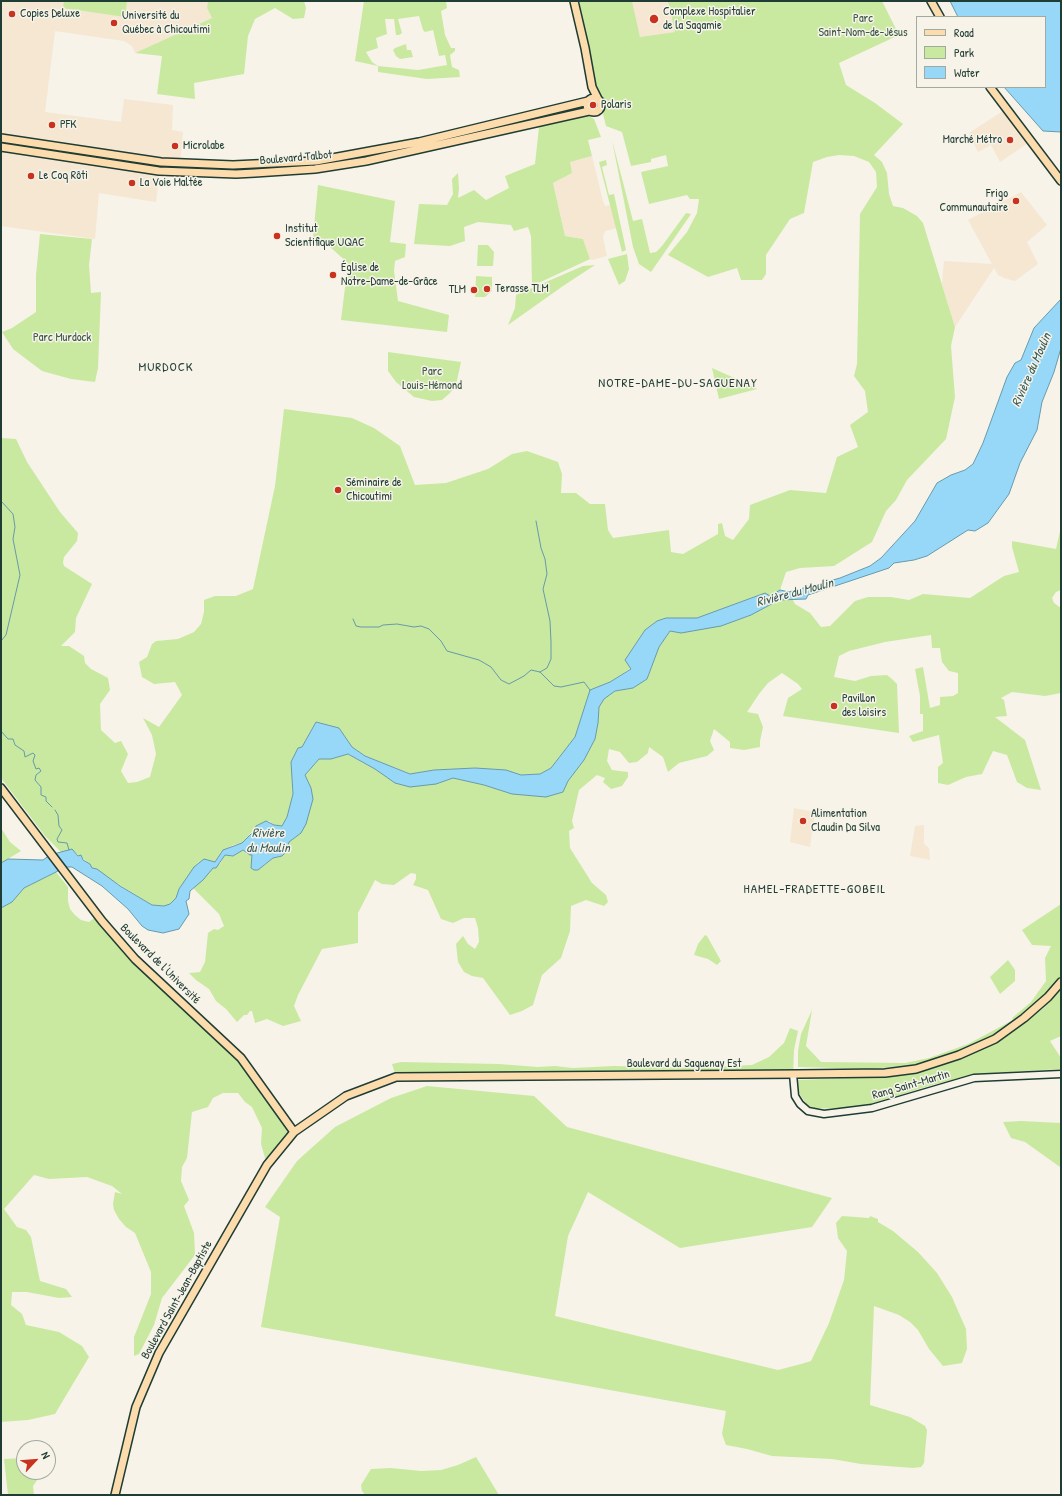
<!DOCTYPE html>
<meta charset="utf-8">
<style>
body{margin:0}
#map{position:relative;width:1062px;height:1496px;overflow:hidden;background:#f7f3e8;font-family:"Patrick Hand",sans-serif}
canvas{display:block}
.frame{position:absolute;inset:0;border:2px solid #1f3d34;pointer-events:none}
.legend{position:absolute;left:916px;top:16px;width:130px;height:72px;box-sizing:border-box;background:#f7f3e8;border:1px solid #a1aaa0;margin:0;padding:5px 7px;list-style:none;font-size:12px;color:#1f3d34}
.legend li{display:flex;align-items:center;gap:8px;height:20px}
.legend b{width:20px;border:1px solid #a1aaa0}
.north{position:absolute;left:16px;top:1440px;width:40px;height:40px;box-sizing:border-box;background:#f7f3e8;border:1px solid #a1aaa0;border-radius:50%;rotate:64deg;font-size:11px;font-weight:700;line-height:16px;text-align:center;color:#1f3d34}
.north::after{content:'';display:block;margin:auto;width:14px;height:18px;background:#c8321e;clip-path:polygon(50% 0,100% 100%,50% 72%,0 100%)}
</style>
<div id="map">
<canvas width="1062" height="1496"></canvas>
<div class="frame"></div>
<ul class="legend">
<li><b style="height:5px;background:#fcdcac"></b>Road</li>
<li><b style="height:11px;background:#c9e9a1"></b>Park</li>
<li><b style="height:11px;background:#97d8f9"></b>Water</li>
</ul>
<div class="north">N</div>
</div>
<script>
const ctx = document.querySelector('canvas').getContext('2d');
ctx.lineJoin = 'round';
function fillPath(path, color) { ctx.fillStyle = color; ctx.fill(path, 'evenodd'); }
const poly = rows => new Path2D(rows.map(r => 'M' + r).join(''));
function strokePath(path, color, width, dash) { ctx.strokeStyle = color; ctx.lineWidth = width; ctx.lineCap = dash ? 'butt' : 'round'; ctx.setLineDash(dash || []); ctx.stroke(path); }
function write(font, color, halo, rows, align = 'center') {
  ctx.font = font + ' "Patrick Hand",sans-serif'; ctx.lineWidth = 3; ctx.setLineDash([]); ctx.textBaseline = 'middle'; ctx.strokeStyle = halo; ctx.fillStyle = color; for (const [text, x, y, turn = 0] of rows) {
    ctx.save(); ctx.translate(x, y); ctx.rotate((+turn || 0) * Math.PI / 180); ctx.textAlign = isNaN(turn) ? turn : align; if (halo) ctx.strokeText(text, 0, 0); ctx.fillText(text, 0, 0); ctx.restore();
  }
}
fillPath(poly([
 [1,1,208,1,207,8,212,18,135,53,132,46,124,41,55,31,45,112,121,122,124,99,173,105,172,130,183,132,180,163,161,162,156,202,99,193,95,239,1,226],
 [632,1,668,1,675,32,640,37],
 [1006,109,1031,141,1000,162,991,145,978,152,969,133],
 [592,156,603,201,605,206,611,205,617,228,605,231,603,237,607,256,592,260,590,259,583,239,565,236,553,183,572,173,569,162],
 [1021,192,1047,225,1027,242,1038,264,1015,281,1004,278,998,275,994,268,955,327,942,284,944,261,992,264,968,220],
 [794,808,815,812,810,847,790,842],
 [924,825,924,844,929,848,930,860,910,856,915,826]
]), '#f5e7d2');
fillPath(poly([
 [64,1,127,1,125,17,63,8],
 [208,1,304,1,306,8,304,18,293,19,275,8,255,19,248,36,244,74,194,83,195,99,157,94,162,56,135,53,212,18,207,8],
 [364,1,446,1,447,8,441,11,445,35,451,48,455,48,455,51,450,55,452,67,459,70,460,77,427,79,378,72,378,66,355,61],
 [419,16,423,30,425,32,433,30,439,56,445,55,447,65,418,70,378,66,372,62,366,52,378,48,376,38,387,34,385,19,394,19,396,35,399,35,402,33,398,19],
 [579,1,632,1,640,37,675,32,668,1,882,1,899,35,839,63,846,85,875,103,903,124,874,155,882,162,887,173,889,194,893,206,903,208,917,216,923,223,955,327,951,346,955,397,946,439,907,480,896,500,886,511,872,542,834,566,800,568,786,572,780,590,770,596,765,593,697,618,666,618,657,621,645,630,625,660,631,668,610,682,590,690,575,737,551,768,540,774,521,775,506,770,475,768,434,770,411,774,365,756,352,747,339,728,316,722,302,747,292,771,293,794,287,817,282,826,274,825,269,821,258,825,242,843,233,845,221,852,215,862,202,861,198,863,179,889,177,898,170,904,165,906,152,905,92,868,90,864,72,850,62,853,45,836,1,778,1,438,16,439,27,462,60,512,78,533,77,541,64,557,63,562,64,566,92,584,76,618,75,632,61,646,69,646,84,656,85,663,91,669,108,678,110,690,100,704,101,730,115,743,121,741,128,754,121,771,128,783,137,782,150,777,156,754,152,735,143,718,159,727,182,695,175,682,154,684,142,677,139,662,147,657,152,644,156,641,178,639,194,632,201,624,204,612,204,600,215,596,236,596,253,589,275,486,284,409,352,418,374,428,400,446,415,485,446,483,488,469,512,454,527,451,558,462,562,474,561,493,576,493,590,504,605,504,608,530,613,538,669,530,671,552,683,554,718,534,718,524,722,523,725,536,733,540,749,519,750,505,790,490,826,493,837,457,858,447,850,425,868,412,865,391,854,376,857,364,860,214,877,187,876,172,869,162,854,156,839,155,827,157,813,162,804,213,790,219,766,255,766,274,762,280,741,280,737,268,708,277,668,255,687,232,697,213,699,199,690,199,687,195,649,204,641,172,668,166,666,155,651,159,651,162,631,166,622,132,606,126,603,114,605,103,595,86],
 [406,44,407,50,411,50,413,57,400,59,396,56,393,50,395,48],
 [584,113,594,119,601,137,588,140,592,156,570,162,572,173,553,183,565,236,583,239,590,259,532,286,531,236,528,227,514,231,511,225,478,222,464,227,465,241,450,246,414,244,419,204,447,205,453,194,452,179,458,173,459,188,458,198,474,190,486,200,509,188,505,176,535,164,539,127,505,134,505,131],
 [612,140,633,221,642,219,650,253,656,252,662,246,686,213,691,214,651,272,639,264,633,247],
 [606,160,607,165,602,167,609,195,614,194,626,250,622,252,599,162],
 [318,185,395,201,390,242,406,244,405,257,395,261,394,271,398,301,449,315,447,332,341,320,348,263,330,247,329,241,313,237],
 [40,234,92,239,89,265,91,293,101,292,98,368,95,382,71,379,42,371,13,349,2,332,12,328,36,312,36,275],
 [478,245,488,245,494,252,493,266,477,266],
 [627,254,629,269,625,281,619,285,608,259],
 [595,265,563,286,508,325,515,308,516,295,583,266],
 [476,276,492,277,492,291,485,297,475,297],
 [388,352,461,362,456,385,450,393,442,400,432,401,414,397,396,382,388,371],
 [712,368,741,381,757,389,719,399],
 [1061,527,1061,590,1056,592,1052,598,1054,603,1061,608,1061,693,1045,696,1012,692,1001,698,1004,700,1007,716,995,717,1025,740,1041,790,1027,788,1017,782,1007,755,993,751,982,774,966,777,948,785,938,783,938,767,943,763,939,735,913,742,909,736,923,731,923,714,920,714,920,696,915,669,923,667,930,708,940,705,940,697,953,696,958,693,958,673,949,671,942,662,940,648,932,648,931,635,885,642,849,651,839,656,834,677,855,681,871,676,887,675,892,679,897,684,899,733,783,716,788,698,802,689,798,684,782,673,768,683,759,694,747,712,758,714,763,727,760,741,760,747,744,750,730,748,730,742,714,729,710,741,714,750,707,756,679,763,668,772,663,757,649,747,648,753,637,762,629,763,620,752,609,749,607,761,612,770,628,772,628,777,622,786,611,789,603,782,605,778,597,775,579,790,572,821,574,828,569,831,570,848,592,883,606,895,608,902,604,906,586,900,571,906,570,931,561,958,542,975,533,1005,522,1011,510,1015,483,978,472,976,464,972,458,962,456,944,463,936,468,944,475,949,479,942,478,928,475,918,464,918,453,923,441,919,428,890,413,885,416,879,416,874,411,873,394,885,382,884,375,880,358,913,358,943,322,949,298,995,294,1006,301,1021,283,1026,267,1019,255,1023,252,1011,250,1011,247,1015,244,1015,237,1022,226,1009,216,1001,209,989,196,980,189,973,200,972,205,962,208,933,214,929,218,930,224,926,219,914,193,888,213,867,220,864,225,855,233,856,243,850,247,854,253,855,251,868,254,870,265,865,273,858,282,856,286,852,289,842,301,833,311,788,305,775,319,759,331,759,348,754,375,769,436,784,453,778,484,785,512,794,546,797,563,792,568,781,584,760,595,739,598,723,599,707,604,699,615,691,633,688,647,679,659,647,670,631,681,633,738,620,751,615,779,600,793,600,795,604,810,613,821,627,830,626,855,601,868,597,891,597,909,600,923,594,970,598,1004,576,1019,572,1012,547,1012,541,1056,549],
 [1,828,10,842,21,851,1,863],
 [56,872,68,887,68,901,70,909,75,915,81,920,89,922,98,915,135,959,241,1058,294,1132,267,1165,261,1144,262,1128,252,1107,245,1102,238,1093,223,1093,213,1098,208,1107,192,1112,187,1158,182,1167,181,1181,189,1200,184,1206,194,1233,195,1255,162,1298,154,1325,139,1354,134,1356,134,1337,151,1294,151,1272,135,1233,126,1227,119,1219,114,1210,113,1204,115,1192,122,1194,112,1186,87,1177,49,1179,34,1175,4,1209,17,1227,26,1230,31,1237,40,1281,66,1289,72,1297,59,1298,27,1292,12,1292,11,1305,22,1314,26,1325,59,1332,82,1346,89,1357,55,1414,28,1420,1,1422,1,908,12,902,24,888],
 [1061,904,1061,977,1033,1006,1005,1028,967,1049,920,1064,871,1069,798,1067,798,1051,801,1034,812,1010,806,1046,821,1062,905,1063,929,1058,968,1044,1013,1020,1012,1018,1031,1002,1046,981,1045,958,1051,946,1032,945,1022,930],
 [705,935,707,936,721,961,717,965,708,959,694,955,698,944],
 [1008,960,1015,970,1015,981,1000,994,990,977],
 [1061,989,1061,1036,1050,1041,1061,1058,1061,1069,976,1074,932,1085,867,1105,847,1109,813,1108,807,1105,799,1093,797,1080,872,1077,905,1073,1002,1037,1044,1008],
 [790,1028,798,1031,794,1050,793,1074,396,1077,392,1064,401,1062,499,1064,538,1067,555,1066,573,1068,614,1066,687,1068,752,1065,769,1057,784,1043],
 [427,1086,534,1096,567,1127,832,1198,812,1227,680,1248,588,1192,568,1236,555,1316,778,1370,801,1364,811,1361,829,1323,844,1280,847,1251,838,1238,836,1223,842,1216,869,1218,870,1216,878,1219,878,1222,893,1231,918,1252,937,1273,952,1297,966,1329,967,1349,962,1363,943,1366,929,1349,918,1330,910,1322,899,1315,874,1306,870,1405,910,1417,925,1426,927,1430,924,1463,921,1467,913,1468,861,1464,832,1459,772,1456,747,1449,726,1445,722,1434,726,1411,261,1327,280,1217,265,1207,297,1161,335,1127,391,1098],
 [1021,1121,1061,1123,1061,1170,1060,1167,1025,1142,1011,1138,1003,1122],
 [476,1457,499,1495,365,1495,362,1491,361,1485,371,1469,391,1468,421,1471,441,1470,458,1465],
 [24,1458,24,1472,43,1472,33,1486,34,1495,8,1495,4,1459]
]), '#c9e9a1');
const water = poly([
 [950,1,1061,1,1061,132,1043,131,1004,87,1045,87,1045,17,958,17,950,1],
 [1061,299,1061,348,1054,372,1042,402,1037,430,1020,463,1009,494,988,523,975,531,968,530,927,556,914,560,894,563,889,568,808,595,806,599,779,600,751,615,721,626,681,633,670,631,659,647,647,679,633,688,615,691,604,699,599,707,598,723,595,739,584,760,568,781,563,792,546,797,512,794,484,785,453,778,436,784,410,787,395,783,375,769,348,754,331,759,319,759,305,775,311,788,313,799,306,824,301,833,289,842,286,852,282,856,273,858,258,870,254,870,251,868,252,855,250,855,243,850,233,856,225,855,216,868,213,868,203,880,190,891,189,899,186,901,189,914,179,929,163,933,148,930,142,926,128,909,102,886,72,867,66,867,24,888,12,902,1,908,1,863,8,859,43,860,50,855,72,849,78,856,81,855,83,860,90,864,92,868,97,869,120,886,152,905,164,906,170,904,176,898,179,889,194,867,204,859,215,862,223,850,242,843,254,831,256,826,266,821,274,825,282,826,287,817,293,794,291,762,298,748,302,747,316,722,339,728,352,747,365,756,410,774,434,770,475,768,506,770,521,775,540,774,551,768,575,737,590,690,610,682,631,669,625,660,645,630,657,621,666,618,697,618,765,593,770,596,780,590,789,592,840,578,870,566,881,558,915,521,937,483,951,475,965,470,973,464,983,443,1007,377,1015,363,1021,360,1034,328,1061,299]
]);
fillPath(water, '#97d8f9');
strokePath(water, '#679aaa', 1);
strokePath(poly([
 [1,501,13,514,15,527,13,539,20,575,6,635,1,641],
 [536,521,541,548,545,559,547,574,543,589,550,621,551,642,551,659,547,668,540,672],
 [353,619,356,626,361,627,379,627,383,625,397,624,414,627,421,626,429,629,441,641,447,651,479,660,491,667,501,680,509,684,524,676,531,670,540,672,554,686,561,687,584,682,590,690],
 [1,731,8,739,13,739,15,745,24,751,25,757,33,753,35,755,33,761,36,769,39,768,41,771,36,775,35,780,41,787,41,795,46,797,46,801,52,807],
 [55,810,58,815,59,826,62,830,57,839,58,842,67,843,69,850]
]), '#679aaa', 1);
const minor = poly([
 [793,1074,795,1096,800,1104,808,1111,824,1114,872,1108,974,1078,1061,1074]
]);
const major = poly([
 [574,1,585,48,592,87,598,99],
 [931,1,940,17],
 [990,87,1061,181],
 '587 105a7 7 0 1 1 14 0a7 7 0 1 1-14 0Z',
 [1,138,161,162,233,165,316,161,419,142,588,101],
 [1,147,159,171,236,174,255,173,315,169,366,161,589,111],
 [1,788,102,921,135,959,241,1058,294,1132],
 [115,1495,136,1407,159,1353,267,1165,294,1132,346,1096,396,1077,798,1074,885,1073,916,1069,959,1055,995,1039,1024,1018,1048,997,1061,982]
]);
strokePath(minor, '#1f3d34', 9);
strokePath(major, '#1f3d34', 10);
strokePath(minor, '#f7f3e8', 6);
strokePath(major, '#fcdcac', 7);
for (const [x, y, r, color] of [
 [12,14,4,"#c8321e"],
 [654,19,5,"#c8321e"],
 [114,23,4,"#c8321e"],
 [593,105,4,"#c8321e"],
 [52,125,4,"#c8321e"],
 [1010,140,4,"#c8321e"],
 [175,146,4,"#c8321e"],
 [31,176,4,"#c8321e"],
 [132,183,4,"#c8321e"],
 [1016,201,4,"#c8321e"],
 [277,236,4,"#c8321e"],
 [333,275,4,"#c8321e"],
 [487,289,4,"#c8321e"],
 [474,290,4,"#c8321e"],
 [338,490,4,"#c8321e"],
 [834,706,4,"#c8321e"],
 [803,821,4,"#c8321e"]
]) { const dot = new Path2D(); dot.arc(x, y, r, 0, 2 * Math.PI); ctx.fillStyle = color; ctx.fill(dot); strokePath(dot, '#f7f3e8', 1.5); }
write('12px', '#1f3d34', '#f7f3e8', [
 ["Complexe Hospitalier",663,12],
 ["de la Sagamie",663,26],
 ["Copies Deluxe",20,14],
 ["Université du",122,16],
 ["Québec à Chicoutimi",122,30],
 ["Polaris",601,105],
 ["PFK",60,125],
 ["Marché Métro",1002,140,"right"],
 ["Microlabe",183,146],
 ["Le Coq Rôti",39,176],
 ["La Voie Maltée",140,183],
 ["Frigo",1008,194,"right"],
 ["Communautaire",1008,208,"right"],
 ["Institut",285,229],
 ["Scientifique UQAC",285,243],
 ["Église de",341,268],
 ["Notre-Dame-de-Grâce",341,282],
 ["Terasse TLM",495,289],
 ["TLM",466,290,"right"],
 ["Séminaire de",346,483],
 ["Chicoutimi",346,497],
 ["Pavillon",842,699],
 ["des loisirs",842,713],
 ["Alimentation",811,814],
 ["Claudin Da Silva",811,828]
], 'left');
write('12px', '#385744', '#f7f3e8', [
 ["Parc",863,19],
 ["Saint-Nom-de-Jésus",863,33],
 ["Parc Murdock",62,338],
 ["Parc",432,372],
 ["Louis-Hémond",432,386]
]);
write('12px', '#1f3d34', '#f7f3e8', [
 ["Boulevard Talbot",296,158,-5],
 ["Boulevard de l'Université",160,964,45],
 ["Boulevard du Saguenay Est",684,1064],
 ["Rang Saint-Martin",911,1085,-16],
 ["Boulevard Saint-Jean-Baptiste",177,1300,-61]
]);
ctx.letterSpacing = '1px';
write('13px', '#1f3d34', '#f7f3e8', [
 ["MURDOCK",166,368],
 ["NOTRE-DAME-DU-SAGUENAY",678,384],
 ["HAMEL-FRADETTE-GOBEIL",815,890]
]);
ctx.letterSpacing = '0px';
write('italic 13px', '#375c5b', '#f7f3e8', [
 ["Rivière du Moulin",1032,370,-66],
 ["Rivière du Moulin",795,593,-15],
 ["Rivière",268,834],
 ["du Moulin",268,849]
]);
</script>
